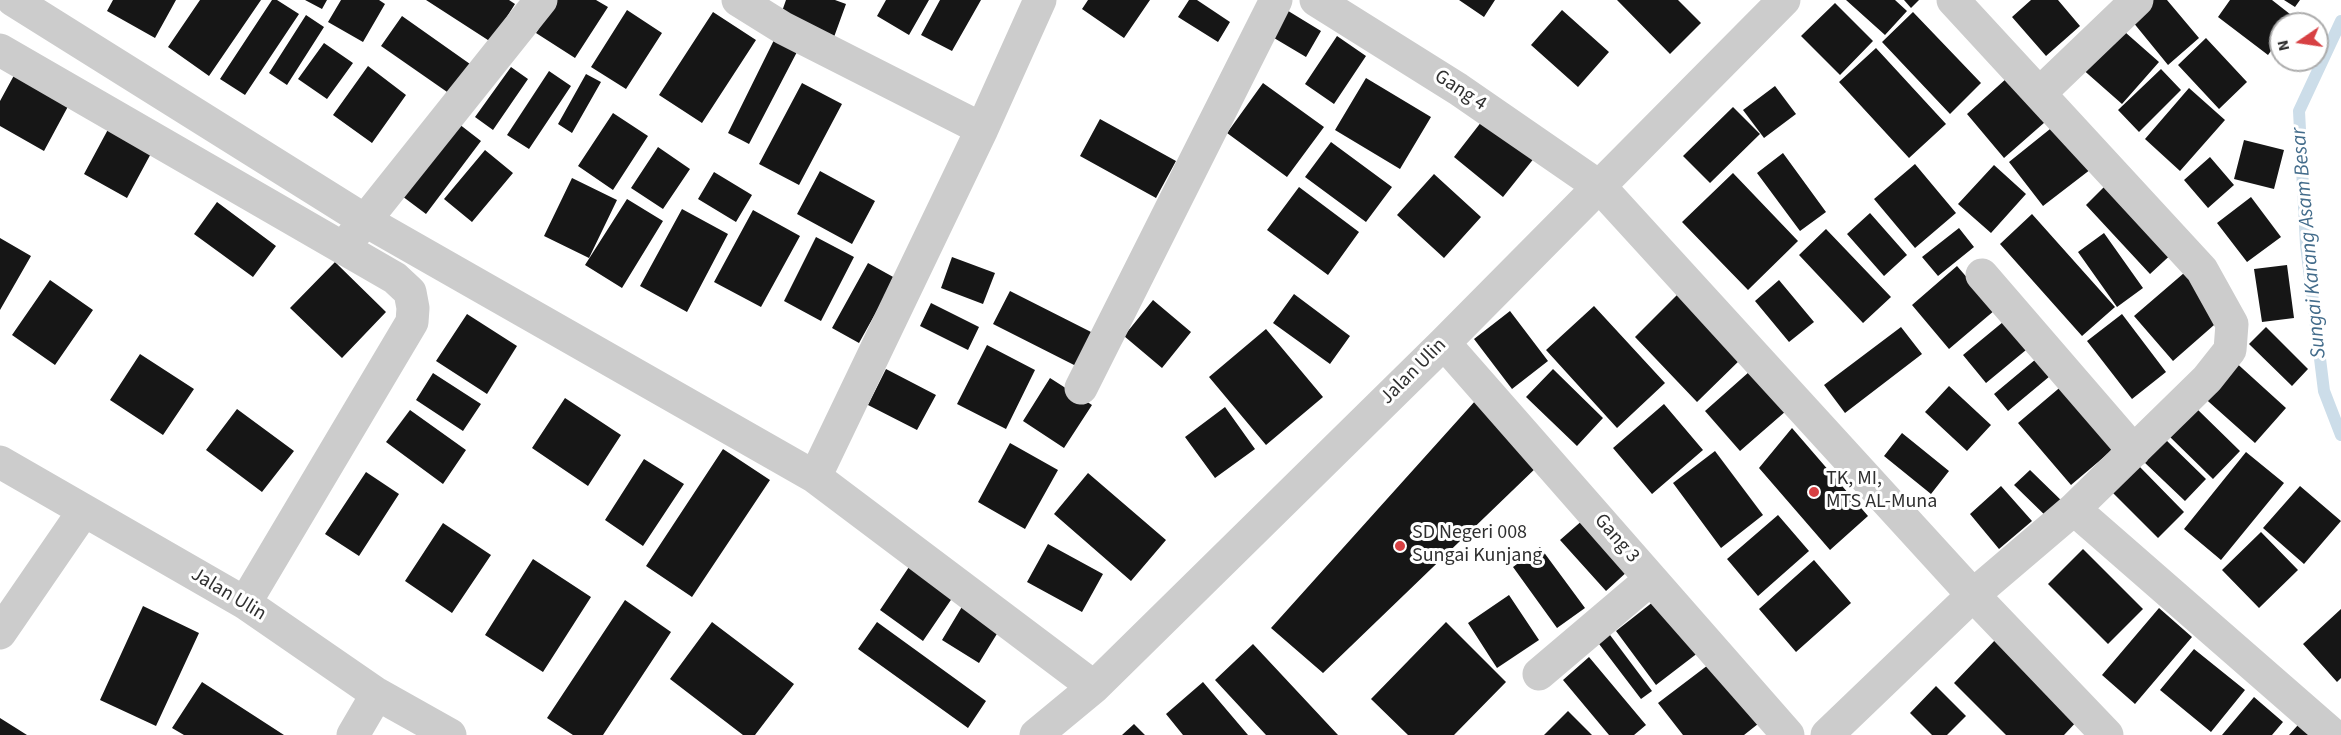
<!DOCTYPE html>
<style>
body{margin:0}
#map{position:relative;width:2341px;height:735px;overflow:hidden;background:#fff;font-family:"Source Sans 3",sans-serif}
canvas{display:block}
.north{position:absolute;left:2269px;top:12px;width:60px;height:60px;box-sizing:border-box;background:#fff;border:2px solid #acacac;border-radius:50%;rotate:257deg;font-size:16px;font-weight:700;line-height:24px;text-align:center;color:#2f2f2f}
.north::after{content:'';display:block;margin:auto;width:21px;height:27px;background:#d74043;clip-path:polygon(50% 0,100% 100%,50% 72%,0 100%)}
</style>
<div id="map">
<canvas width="2341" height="735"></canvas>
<div class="north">N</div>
</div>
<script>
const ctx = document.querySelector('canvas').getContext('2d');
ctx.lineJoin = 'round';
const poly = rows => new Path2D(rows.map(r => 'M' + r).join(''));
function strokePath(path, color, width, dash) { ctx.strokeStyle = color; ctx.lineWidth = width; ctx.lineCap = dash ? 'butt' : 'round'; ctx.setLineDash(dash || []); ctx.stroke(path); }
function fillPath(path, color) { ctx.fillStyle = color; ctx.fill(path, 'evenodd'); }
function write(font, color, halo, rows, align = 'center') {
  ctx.font = font + ' "Source Sans 3",sans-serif'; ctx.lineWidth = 6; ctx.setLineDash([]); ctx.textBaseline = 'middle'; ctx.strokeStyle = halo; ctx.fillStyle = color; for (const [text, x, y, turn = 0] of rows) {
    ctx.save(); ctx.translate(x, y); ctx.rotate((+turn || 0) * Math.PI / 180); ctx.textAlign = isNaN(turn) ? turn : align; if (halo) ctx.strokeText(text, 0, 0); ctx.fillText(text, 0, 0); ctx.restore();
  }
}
strokePath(poly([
 [2341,21,2299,111,2306,245,2324,391,2341,435]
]), '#ccdde9', 12);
fillPath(poly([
 [113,0,176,0,155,38,107,11],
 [200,0,261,0,209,76,168,47],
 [272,0,277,0,299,14,245,95,220,79],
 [305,0,327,0,322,9],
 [341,0,379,0,385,4,363,42,328,22],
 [426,0,509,0,515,4,491,42],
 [557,0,596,0,608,7,575,58,536,33],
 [786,0,835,0,846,4,834,37,780,17],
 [886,0,929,0,909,35,877,16],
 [940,0,981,0,952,51,921,35],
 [1088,0,1150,0,1124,38,1082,9],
 [1189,0,1197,0,1230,22,1218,42,1178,17],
 [1459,0,1495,0,1484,17],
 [1617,0,1678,0,1701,23,1670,54],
 [1846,0,1895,0,1907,11,1885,35],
 [1904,0,1919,0,1911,8],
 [2031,0,2058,0,2080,26,2046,56,2012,17],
 [2146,0,2167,0,2199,38,2168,65,2128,16],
 [2230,0,2272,0,2295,18,2291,24,2281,24,2281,37,2268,55,2218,17],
 [2284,0,2300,0,2295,7],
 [1835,3,1873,41,1840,75,1801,36],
 [1285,9,1321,31,1306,57,1269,35],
 [627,10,662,33,626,89,591,67],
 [1562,10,1609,52,1578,87,1531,45],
 [713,12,756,40,702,123,659,95],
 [1913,12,1981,83,1950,114,1882,42],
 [306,15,324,27,287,85,269,73],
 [402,16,470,64,450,94,381,46],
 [2117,25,2159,62,2122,104,2080,67],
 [1337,36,1366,56,1334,104,1305,84],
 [775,38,798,50,749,144,728,133],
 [2206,38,2247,82,2219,109,2178,65],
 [324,43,353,63,327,99,298,79],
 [1876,48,1946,124,1909,158,1839,82],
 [368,66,406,95,372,143,333,115],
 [511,67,528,79,493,130,475,117],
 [18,68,72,99,44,151,0,126,0,101],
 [2161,69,2181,90,2139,132,2118,110],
 [549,71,571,86,529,149,507,135],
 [586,74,601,82,572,133,558,124],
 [1366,78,1431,117,1400,169,1335,130],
 [2007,78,2045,122,2004,158,1967,114],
 [802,83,842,104,799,185,759,164],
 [1263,83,1324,127,1287,177,1227,133],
 [1775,86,1796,114,1764,138,1743,110],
 [2189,88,2225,120,2180,171,2145,139],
 [1733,107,1760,134,1710,183,1683,156],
 [1489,112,1539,152,1503,197,1454,157],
 [613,113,648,136,613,190,578,166],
 [450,117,481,141,426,214,394,190],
 [1100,119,1176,161,1156,198,1080,156],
 [2060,121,2095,166,2043,206,2009,162],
 [112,122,155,146,127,198,84,174],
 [2244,140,2284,150,2274,189,2234,179],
 [1331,142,1392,187,1366,222,1305,177],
 [658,147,690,169,663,209,631,188],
 [485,150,513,173,472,222,444,199],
 [1783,153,1826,212,1800,231,1757,173],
 [2210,157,2234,185,2208,208,2184,180],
 [1915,164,1956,213,1915,248,1874,199],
 [1994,165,2026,194,1991,233,1958,204],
 [820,171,875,201,852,244,797,214],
 [714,172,752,195,736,222,698,199],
 [1733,173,1798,241,1748,290,1682,222],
 [1434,174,1481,217,1444,258,1397,215],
 [572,178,617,200,589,258,544,236],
 [2112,179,2177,249,2150,274,2086,205],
 [1299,187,1359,232,1328,275,1267,230],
 [2251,197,2281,237,2247,262,2217,223],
 [627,199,663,221,622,288,585,265],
 [217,202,276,246,253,277,194,234],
 [682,209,728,234,687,312,640,286],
 [753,210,800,236,761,307,714,282],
 [1870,213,1907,255,1884,276,1847,234],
 [2032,214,2115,307,2082,336,2000,244],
 [1959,228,1974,247,1938,276,1922,257],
 [1826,229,1891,297,1863,323,1799,255],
 [2104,233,2143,288,2117,307,2078,252],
 [816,237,854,257,821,321,784,301],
 [0,238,31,256,0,310],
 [952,257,995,273,983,304,941,288],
 [335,262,386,312,342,358,290,308],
 [868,263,895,278,859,343,832,328],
 [2287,265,2294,318,2262,322,2254,269],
 [1957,266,1995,310,1949,349,1912,305],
 [2184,273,2222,318,2173,361,2134,316],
 [50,280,93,310,55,365,12,335],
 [1779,280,1814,322,1789,342,1755,301],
 [1682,290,1745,355,1697,402,1635,337],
 [1010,291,1097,335,1080,368,993,324],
 [1294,294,1350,336,1330,364,1273,323],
 [1153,300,1191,332,1162,368,1124,336],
 [931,303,979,327,968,350,920,326],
 [1594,306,1665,383,1617,428,1546,350],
 [1510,311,1548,361,1512,389,1474,339],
 [467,314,517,346,487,394,436,361],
 [2122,314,2166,372,2132,399,2087,341],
 [2003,322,2026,350,1986,383,1963,355],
 [1901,327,1922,354,1845,413,1824,385],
 [2266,327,2308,369,2292,386,2249,344],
 [1266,329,1323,397,1266,445,1209,377],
 [987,345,1035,370,1006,429,957,404],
 [140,354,194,389,163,435,110,400],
 [2042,354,2056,371,2008,411,1994,394],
 [2232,359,2286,408,2255,443,2200,394],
 [1758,364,1794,404,1740,451,1705,411],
 [886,369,936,395,917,430,868,405],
 [1553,369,1603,418,1577,446,1526,397],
 [433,373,481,404,463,431,416,400],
 [1050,378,1092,405,1064,448,1023,421],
 [2064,384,2117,446,2071,485,2018,423],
 [1949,386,1991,425,1967,451,1925,412],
 [565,398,621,435,588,486,532,448],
 [1476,400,1540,464,1323,673,1271,628],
 [1664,404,1703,450,1652,494,1613,448],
 [1225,407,1255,449,1215,478,1185,437],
 [2196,408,2240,451,2213,479,2169,436],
 [237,409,294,451,262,492,206,450],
 [410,410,466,450,443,484,386,442],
 [1792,428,1868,516,1830,550,1759,468],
 [1902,433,1949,471,1931,494,1884,456],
 [2165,439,2206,479,2185,501,2143,461],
 [1010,443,1058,470,1025,529,978,502],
 [723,449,770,480,692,597,646,566],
 [1715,451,1763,515,1721,548,1673,483],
 [2246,452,2284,483,2221,560,2184,529],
 [644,459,684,484,643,546,605,520],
 [2139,466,2184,512,2158,538,2112,492],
 [2030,470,2067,506,2052,522,2014,485],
 [366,472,399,494,359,556,325,534],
 [1088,473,1166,540,1131,581,1054,514],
 [2001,486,2032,521,1999,549,1970,514],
 [2300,486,2341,521,2304,564,2263,528],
 [1778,515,1809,551,1758,596,1727,559],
 [1584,519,1629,570,1606,591,1560,540],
 [443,523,491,555,452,613,405,581],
 [2261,532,2298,570,2259,608,2222,570],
 [1048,544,1103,574,1082,612,1027,582],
 [1540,547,1585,608,1557,628,1513,567],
 [2083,549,2143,609,2108,644,2048,584],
 [533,559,591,597,543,672,485,635],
 [1814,560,1851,603,1796,652,1759,609],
 [913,561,957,591,923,641,880,610],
 [1509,595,1539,640,1497,668,1468,623],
 [1658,598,1699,652,1656,685,1616,631],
 [625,600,671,632,603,735,573,735,547,718],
 [966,600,1003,624,979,663,942,640],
 [143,606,199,633,156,726,100,700],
 [2159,608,2192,637,2135,704,2102,675],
 [2341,609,2341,678,2337,682,2303,644],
 [712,622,794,684,755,735,743,735,670,679],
 [877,622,986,701,968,728,858,649],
 [1446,622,1506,682,1454,735,1408,735,1371,699],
 [1604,627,1652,691,1641,699,1593,636],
 [1997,638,2079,719,2064,735,2006,735,1954,683],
 [1253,644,1338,735,1266,735,1215,680],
 [2194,649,2245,690,2211,732,2160,690],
 [1589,657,1646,725,1634,735,1609,735,1563,680],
 [1716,659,1763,720,1744,735,1683,735,1658,703],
 [202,682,284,735,184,735,172,728],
 [1203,682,1248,735,1183,735,1166,714],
 [1936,686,1966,716,1947,735,1932,735,1910,713],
 [2254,697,2283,722,2272,735,2222,735],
 [1568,711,1592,735,1544,735],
 [2306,716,2326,735,2289,735],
 [0,718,27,735,0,735],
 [1134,724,1145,735,1122,735]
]), '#161616');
strokePath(poly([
 [13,0,366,221,815,477,1094,687],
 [738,0,783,28,982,129],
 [1316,0,1458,89,1600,187,1973,595,2107,735],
 [0,50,343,248],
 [2040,93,2137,0],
 [1982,275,2134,451],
 [1444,343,1788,735],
 [1081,388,1276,0],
 [0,462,245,603,377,694,450,735],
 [815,477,982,129,1040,0],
 [2074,509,2333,735],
 [245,603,412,322,413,308,410,292,395,278,343,248,541,0],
 [0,633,83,512],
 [1539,674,1651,579],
 [353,735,377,694],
 [1036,735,1094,687,1444,343,1784,0],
 [1827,735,1973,595,2074,509,2207,379,2230,350,2232,324,2202,270,1953,0]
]), '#ccc', 33);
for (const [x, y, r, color] of [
 [1814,492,6,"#d74043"],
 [1400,546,6,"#d74043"]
]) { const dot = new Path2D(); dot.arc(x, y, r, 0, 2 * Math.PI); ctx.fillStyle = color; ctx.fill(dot); strokePath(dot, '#fff', 2); }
write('20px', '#2f2f2f', '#fff', [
 ["Gang 4",1460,91,33],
 ["Jalan Ulin",1414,372,-45],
 ["Gang 3",1616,539,49],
 ["Jalan Ulin",228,595,31]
]);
write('20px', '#2f2f2f', '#fff', [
 ["TK, MI,",1826,480],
 ["MTS AL-Muna",1826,503],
 ["SD Negeri 008",1412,534],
 ["Sungai Kunjang",1412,557]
], 'left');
write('italic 21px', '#436c8b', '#fff', [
 ["Sungai Karang Asam Besar",2310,243,-95]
]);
</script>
